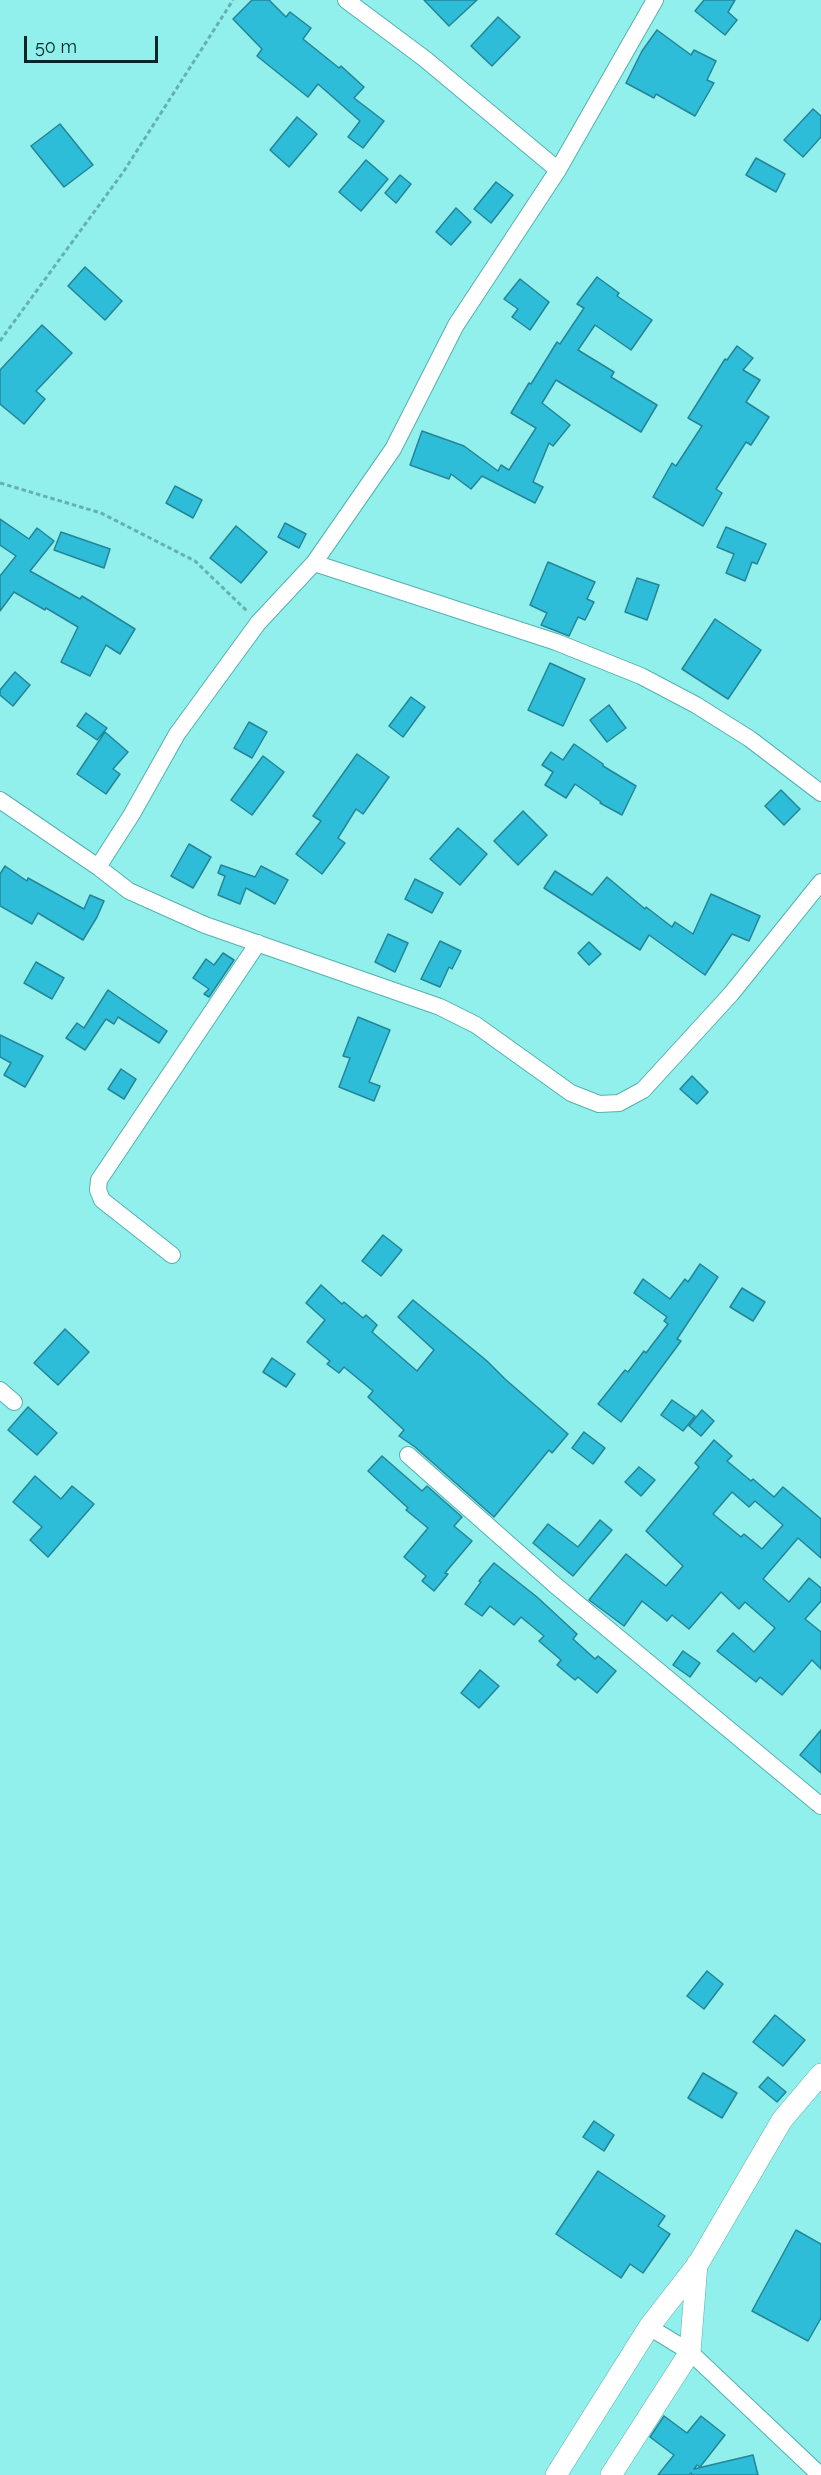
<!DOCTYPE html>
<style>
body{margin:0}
#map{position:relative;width:821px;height:2475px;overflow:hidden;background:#91efec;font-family:Raleway,sans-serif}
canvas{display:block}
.scale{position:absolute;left:24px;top:36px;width:134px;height:27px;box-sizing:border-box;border:3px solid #002827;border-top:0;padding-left:8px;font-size:18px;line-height:21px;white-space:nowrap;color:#002827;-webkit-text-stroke:4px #91efec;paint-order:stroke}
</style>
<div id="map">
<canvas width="821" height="2475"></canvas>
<div class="scale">50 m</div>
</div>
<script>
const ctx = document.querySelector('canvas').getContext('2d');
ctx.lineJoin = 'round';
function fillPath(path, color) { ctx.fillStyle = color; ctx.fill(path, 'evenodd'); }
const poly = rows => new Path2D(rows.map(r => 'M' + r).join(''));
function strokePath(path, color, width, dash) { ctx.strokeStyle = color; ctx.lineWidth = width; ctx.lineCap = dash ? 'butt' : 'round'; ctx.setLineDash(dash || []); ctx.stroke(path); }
const building = poly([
 [252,0,269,0,286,17,290,12,311,28,303,39,339,68,341,66,364,87,354,98,384,121,363,148,348,137,360,121,318,84,308,97,257,56,262,49,233,19,252,0],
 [424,0,477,0,449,26,424,0],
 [704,0,735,0,728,12,737,20,725,35,695,11,704,0],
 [498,17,520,37,492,66,471,46,498,17],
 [657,30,691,55,694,50,716,61,707,80,714,83,695,116,656,94,654,98,626,83,642,51,657,30],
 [813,109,821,116,821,137,803,157,784,140,813,109],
 [297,117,317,134,289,167,270,150,297,117],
 [60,124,93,165,64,187,31,146,60,124],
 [756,158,785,174,776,192,746,175,756,158],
 [366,160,388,179,361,211,339,192,366,160],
 [400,175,411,184,396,203,385,193,400,175],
 [496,182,513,195,491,223,474,209,496,182],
 [456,208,471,222,451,245,436,232,456,208],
 [85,267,122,301,105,320,68,286,85,267],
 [597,277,619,293,617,296,652,320,631,350,595,325,578,350,614,372,611,377,657,405,641,432,556,380,542,403,570,425,553,446,549,443,533,482,543,487,535,503,482,476,471,489,451,474,449,479,410,465,422,431,464,446,498,471,501,465,509,470,536,428,511,413,529,383,531,384,557,342,560,344,584,308,577,304,597,277],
 [520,279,549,302,530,330,512,317,518,309,504,299,520,279],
 [42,325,72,353,36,391,45,399,24,424,0,404,0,370,42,325],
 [737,346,753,358,743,370,760,380,746,402,769,417,751,445,746,442,716,489,722,493,703,526,653,497,672,463,676,466,702,426,688,418,725,359,727,360,737,346],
 [175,486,202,500,193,518,166,503,175,486],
 [0,519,29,539,37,528,54,541,30,571,80,599,82,596,135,629,120,654,106,645,90,676,61,662,78,627,46,608,45,610,14,592,0,611,0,576,16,556,0,545,0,519],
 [285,523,306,534,299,548,278,537,285,523],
 [236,526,267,552,241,583,210,558,236,526],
 [726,527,766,544,757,564,752,562,745,581,726,573,734,554,717,547,726,527],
 [61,532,110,549,104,568,54,550,61,532],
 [548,562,595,582,587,599,594,602,585,620,578,617,569,636,541,625,547,613,530,605,548,562],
 [637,578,659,585,647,620,625,612,637,578],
 [715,619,761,650,728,699,682,669,715,619],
 [550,663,585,679,563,726,528,710,550,663],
 [15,672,30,685,13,706,0,695,0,690,15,672],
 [411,697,425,707,403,737,389,726,411,697],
 [609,705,626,728,607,742,590,720,609,705],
 [86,713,107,728,97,740,77,726,86,713],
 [249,722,267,732,252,758,234,748,249,722],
 [105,732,128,752,113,769,120,774,106,794,77,774,105,732],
 [574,744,603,764,603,766,636,786,622,815,600,803,601,802,575,784,566,798,545,785,553,772,542,765,551,752,563,760,574,744],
 [357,754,389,777,363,814,356,809,338,838,345,843,322,874,296,854,321,821,313,816,357,754],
 [263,756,284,772,252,815,231,800,263,756],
 [781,790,800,809,784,825,765,806,781,790],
 [523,811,547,835,518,865,494,841,523,811],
 [458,828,487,854,460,885,430,859,458,828],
 [189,844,211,857,193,888,171,876,189,844],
 [221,865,255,877,261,866,288,880,275,904,246,888,240,904,218,895,225,876,218,873,221,865],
 [5,866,27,881,28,878,84,909,90,895,104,901,97,917,83,940,38,913,32,924,0,906,0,874,5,866],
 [555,871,592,895,607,877,645,909,646,907,672,927,675,922,693,934,711,894,760,916,749,941,732,934,705,975,649,935,640,950,544,888,555,871],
 [415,879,443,893,432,913,405,899,415,879],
 [388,934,408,943,395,972,375,962,388,934],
 [440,941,461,951,452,969,449,967,440,987,421,979,440,941],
 [589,942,601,954,589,965,578,953,589,942],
 [223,953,234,960,209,997,204,994,209,989,193,978,206,959,214,965,223,953],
 [36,962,64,978,52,999,24,983,36,962],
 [108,990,167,1031,159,1043,118,1017,114,1024,106,1019,85,1050,66,1038,77,1023,84,1028,108,990],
 [358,1017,390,1030,369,1082,380,1086,374,1101,339,1087,350,1058,343,1056,358,1017],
 [0,1035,43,1056,25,1087,4,1075,11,1063,0,1057,0,1035],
 [121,1069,136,1079,124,1099,108,1089,121,1069],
 [692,1076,708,1092,697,1104,680,1089,692,1076],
 [383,1235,402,1250,381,1276,362,1261,383,1235],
 [700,1264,718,1277,677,1339,681,1341,621,1422,598,1404,625,1370,628,1372,644,1351,646,1353,668,1324,664,1321,667,1317,634,1293,643,1279,670,1299,685,1279,688,1282,700,1264],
 [321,1285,342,1304,344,1302,363,1318,366,1315,377,1325,372,1332,417,1371,434,1350,398,1317,413,1300,487,1361,505,1379,568,1434,552,1453,549,1450,494,1517,415,1447,399,1436,404,1430,368,1397,373,1391,344,1367,339,1373,327,1364,330,1361,307,1342,325,1320,306,1303,321,1285],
 [742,1288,765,1302,753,1321,730,1307,742,1288],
 [65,1329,89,1352,58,1385,34,1363,65,1329],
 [272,1358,295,1374,286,1387,263,1372,272,1358],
 [672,1400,695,1416,683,1431,661,1415,672,1400],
 [28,1407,57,1433,37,1455,8,1430,28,1407],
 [702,1410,714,1421,701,1436,689,1426,702,1410],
 [584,1432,605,1448,593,1464,572,1448,584,1432],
 [714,1440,732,1456,727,1461,751,1481,753,1479,774,1497,783,1487,821,1519,821,1558,798,1538,763,1579,789,1602,809,1578,821,1588,821,1601,805,1619,821,1632,821,1669,812,1660,782,1695,760,1677,756,1682,717,1651,733,1633,754,1652,775,1628,745,1602,739,1609,721,1592,689,1629,672,1615,667,1621,642,1601,624,1626,589,1600,626,1554,666,1586,683,1566,646,1531,699,1467,695,1463,714,1440],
 [732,1492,749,1507,755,1501,783,1525,762,1549,744,1534,741,1537,713,1514,732,1492],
 [382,1456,422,1491,427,1486,462,1517,454,1526,472,1541,445,1573,448,1574,434,1591,422,1581,426,1576,404,1557,428,1528,406,1510,408,1508,368,1471,382,1456],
 [639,1467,655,1480,641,1496,625,1482,639,1467],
 [35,1476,61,1499,72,1486,94,1504,48,1557,30,1540,42,1527,13,1502,35,1476],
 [600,1520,612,1530,573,1576,533,1543,548,1524,578,1547,600,1520],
 [494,1563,537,1597,577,1634,573,1639,595,1659,598,1656,616,1671,597,1693,578,1677,575,1680,557,1665,561,1660,539,1641,544,1636,521,1617,514,1625,490,1606,482,1616,465,1604,481,1582,479,1581,494,1563],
 [683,1651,700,1663,690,1677,673,1665,683,1651],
 [480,1670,499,1686,479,1708,461,1693,480,1670],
 [821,1730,821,1773,800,1755,821,1730],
 [707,1971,723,1984,704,2009,687,1996,707,1971],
 [775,2015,805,2040,783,2066,753,2042,775,2015],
 [703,2073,737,2093,722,2118,688,2098,703,2073],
 [768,2077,786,2092,777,2102,759,2087,768,2077],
 [594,2121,614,2135,604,2151,583,2137,594,2121],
 [598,2171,665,2216,658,2226,670,2234,643,2273,630,2264,621,2278,556,2234,598,2171],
 [796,2230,821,2244,821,2318,808,2341,752,2311,796,2230],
 [664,2416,687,2433,701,2416,725,2435,700,2467,697,2465,694,2469,753,2455,758,2475,692,2475,691,2473,689,2475,658,2475,674,2455,650,2437,664,2416]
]);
fillPath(building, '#2dbdd8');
strokePath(building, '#248597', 1.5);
const minor = poly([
 [346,0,425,59,558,170],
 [314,563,393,449,456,325,558,170,655,0],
 [0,800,98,867,132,814,177,734,258,623,314,563,556,642,641,676,696,705,750,739,821,793],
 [98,867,129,891,205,925,440,1007,476,1025,571,1093,599,1104,619,1103,643,1090,731,994,821,882],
 [172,1255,102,1200,98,1190,99,1180,258,943],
 [0,1390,14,1402],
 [408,1455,555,1585,821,1806],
 [649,2327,690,2352,820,2475]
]);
const tertiary = poly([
 [556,2475,649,2327,698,2264,782,2120,821,2074],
 [611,2475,690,2352,697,2264]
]);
strokePath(minor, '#53b2b0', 18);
strokePath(tertiary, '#53b2b0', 22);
strokePath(poly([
 [0,341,124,171,233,0],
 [0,483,101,513,195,561,247,611]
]), '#64b1af', 3, [4.5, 3]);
strokePath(minor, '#fff', 16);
strokePath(tertiary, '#fff', 21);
</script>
